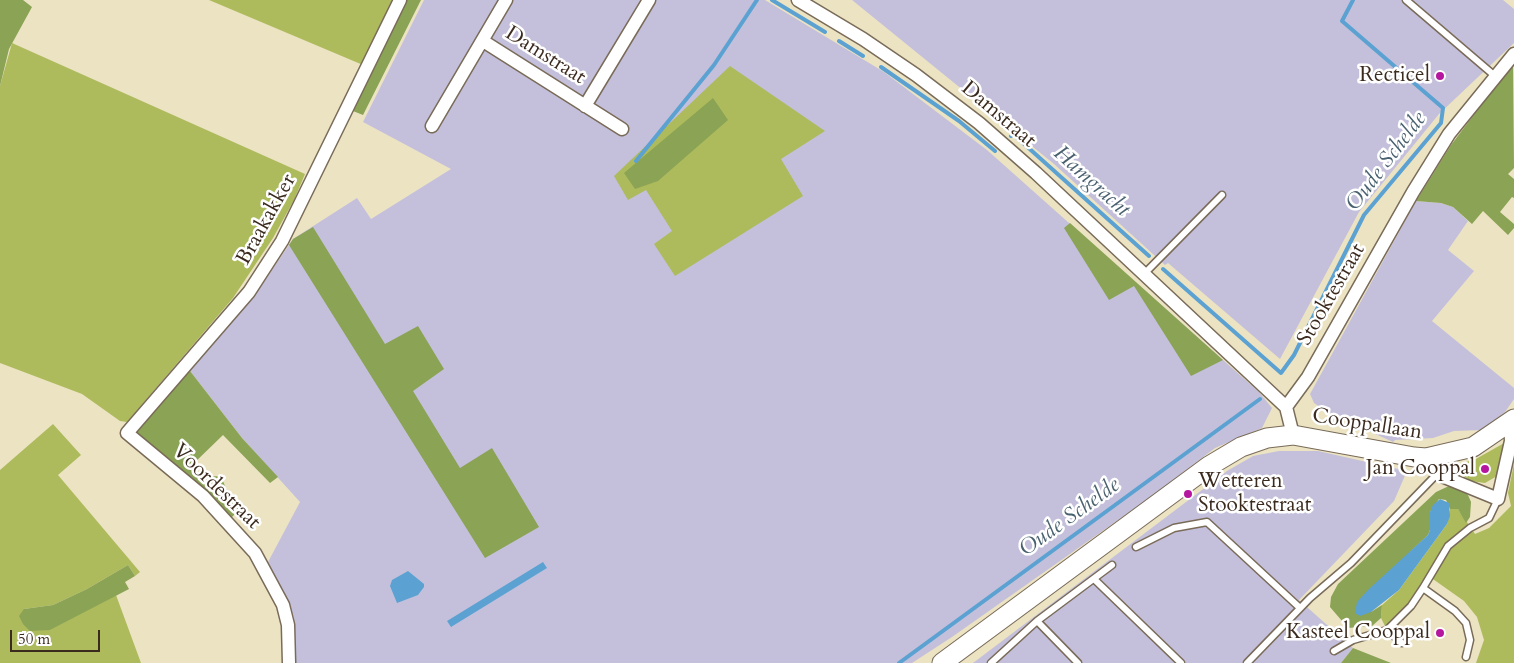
<!DOCTYPE html>
<style>
body{margin:0}
#map{position:relative;width:1514px;height:663px;overflow:hidden;background:#ece3c3;font-family:Cardo,serif}
canvas{display:block}
.scale{position:absolute;left:10px;top:630px;width:90px;height:22px;box-sizing:border-box;border:2px solid #3b2a1e;border-top:0;padding-left:6px;font-size:15px;line-height:18px;white-space:nowrap;color:#3b2a1e;-webkit-text-stroke:4px #fff;paint-order:stroke}
</style>
<div id="map">
<canvas width="1514" height="663"></canvas>
<div class="scale">50 m</div>
</div>
<script>
const ctx = document.querySelector('canvas').getContext('2d');
ctx.lineJoin = 'round';
function fillPath(path, color) { ctx.fillStyle = color; ctx.fill(path, 'evenodd'); }
const poly = rows => new Path2D(rows.map(r => 'M' + r).join(''));
function strokePath(path, color, width, dash) { ctx.strokeStyle = color; ctx.lineWidth = width; ctx.lineCap = dash ? 'butt' : 'round'; ctx.setLineDash(dash || []); ctx.stroke(path); }
function write(font, color, halo, rows, align = 'center') {
  ctx.font = font + ' Cardo,serif'; ctx.lineWidth = 5; ctx.setLineDash([]); ctx.textBaseline = 'middle'; ctx.strokeStyle = halo; ctx.fillStyle = color; for (const [text, x, y, turn = 0] of rows) {
    ctx.save(); ctx.translate(x, y); ctx.rotate((+turn || 0) * Math.PI / 180); ctx.textAlign = isNaN(turn) ? turn : align; if (halo) ctx.strokeText(text, 0, 0); ctx.fillText(text, 0, 0); ctx.restore();
  }
}
fillPath(poly([
 [424,0,765,0,884,72,987,150,1259,392,1272,408,1262,428,1215,448,1148,499,952,637,912,663,296,663,294,617,268,562,300,502,242,438,190,371,254,296,293,239,357,198,371,219,451,169,363,122],
 [852,0,1503,0,1514,9,1514,43,1439,114,1359,212,1280,359,1168,263,1165,265,1054,164],
 [1416,201,1441,203,1453,207,1468,221,1448,250,1474,271,1432,321,1514,388,1514,399,1505,412,1483,430,1454,431,1433,438,1395,440,1393,442,1329,413,1314,403,1310,394],
 [1279,451,1318,451,1407,471,1394,501,1299,600,1353,648,1341,663,973,663,1227,471,1253,456]
]), '#c4c0db');
fillPath(poly([
 [209,0,392,0,363,65],
 [12,43,305,174,294,200,273,238,233,298,127,422,120,421,82,394,0,363,0,86],
 [730,66,825,131,781,159,803,196,675,276,654,244,672,231,646,190,628,200,614,176],
 [53,424,81,455,58,475,140,572,135,576,128,565,87,589,53,605,24,609,49,630,116,595,141,663,0,663,0,470],
 [1506,442,1497,476,1485,483,1471,481,1450,466,1474,460],
 [1514,464,1514,663,1476,663,1484,640,1477,617,1464,601,1430,577,1387,630,1381,618,1382,605,1399,590,1447,524,1450,509,1458,509,1475,534,1489,528,1511,506,1508,493]
]), '#adbb5d');
fillPath(poly([
 [0,0,23,0,32,7,9,49,0,86],
 [407,0,421,0,363,115,353,111],
 [1513,63,1514,168,1508,174,1514,179,1514,198,1512,197,1500,212,1514,224,1514,228,1508,235,1483,211,1472,224,1453,207,1441,203,1416,201,1451,145],
 [713,98,728,120,658,181,635,189,624,173],
 [1070,223,1223,360,1191,376,1134,286,1109,300,1064,228],
 [313,227,385,344,418,326,444,369,413,391,460,468,492,448,539,527,485,558,289,245,293,239],
 [190,371,242,438,278,477,270,483,223,435,190,467,200,477,221,476,227,491,239,510,231,518,134,433],
 [1449,486,1457,487,1468,495,1471,502,1470,517,1466,523,1458,509,1450,509,1446,500,1439,499,1430,512,1430,530,1428,535,1410,552,1371,612,1382,605,1381,618,1372,626,1348,628,1330,607,1331,597,1338,584,1436,492],
 [128,565,135,576,125,582,129,589,50,630,30,631,23,624,19,616,24,609,53,605,87,589],
 [1353,648,1391,663,1341,663]
]), '#8aa354');
fillPath(poly([
 [1440,499,1449,503,1450,516,1447,524,1399,590,1371,612,1360,616,1355,613,1357,602,1369,589,1428,535,1430,530,1430,512,1433,505],
 [543,562,547,568,451,627,447,621],
 [408,571,424,584,424,587,418,595,397,603,390,586,392,580]
]), '#5ba2d2');
strokePath(poly([
 [772,0,825,32],
 [839,41,863,56],
 [881,67,959,121,995,151],
 [1011,136,1013,134,1149,256],
 [636,161,714,65,757,0],
 [1163,269,1281,373,1294,355,1364,215,1441,123,1443,108,1342,21,1353,0],
 [899,663,1260,399]
]), '#5ba2d2', 4);
const lane = poly([
 [1406,0,1495,76],
 [1144,274,1222,195],
 [1136,547,1174,528,1207,522,1300,608],
 [1094,579,1181,663],
 [1423,588,1448,546,1470,528,1489,518,1498,499],
 [1037,621,1078,663],
 [1387,630,1402,643],
 [1334,651,1353,640,1387,630,1411,606,1423,588,1455,611,1466,623,1470,640,1466,657],
 [991,663,1037,621,1112,565],
 [1247,663,1310,598,1351,563,1437,474]
]);
const street = poly([
 [798,0,863,39,916,75,979,123,1036,173,1286,407,1293,435],
 [483,41,622,129],
 [585,106,649,0],
 [432,126,506,0],
 [1286,407,1308,377,1413,192,1449,134,1514,54],
 [1426,458,1437,474,1498,499,1511,441,1510,422],
 [289,663,288,625,283,605,255,553,203,496,127,433,249,292,282,241,400,0]
]);
const secondary = poly([
 [942,663,1209,466,1241,447,1267,438,1293,435,1414,457,1426,458,1473,447,1514,419]
]);
strokePath(lane, '#796b58', 9);
strokePath(street, '#796b58', 15);
strokePath(secondary, '#796b58', 21);
strokePath(lane, '#fff', 6);
strokePath(street, '#fff', 12);
strokePath(secondary, '#fff', 19);
for (const [x, y, r, color] of [
 [1440,76,5,"#b5179e"],
 [1485,469,5,"#b5179e"],
 [1188,494,5,"#b5179e"],
 [1440,633,5,"#b5179e"]
]) { const dot = new Path2D(); dot.arc(x, y, r, 0, 2 * Math.PI); ctx.fillStyle = color; ctx.fill(dot); strokePath(dot, '#fff', 2); }
write('21px', '#3b2a1e', '#fff', [
 ["Damstraat",545,56,32],
 ["Damstraat",998,115,40],
 ["Braakakker",267,220,-61],
 ["Stooktestraat",1332,295,-60],
 ["Cooppallaan",1367,425,9],
 ["Voordestraat",216,487,44]
]);
write('21px', '#3b2a1e', '#fff', [
 ["Recticel",1430,76],
 ["Jan Cooppal",1475,469],
 ["Wetteren",1198,482,"left"],
 ["Stooktestraat",1198,506,"left"],
 ["Kasteel Cooppal",1430,633]
], 'right');
write('italic 22px', '#49606f', '#fff', [
 ["Oude Schelde",1387,162,-53],
 ["Hamgracht",1091,182,42],
 ["Oude Schelde",1070,518,-36]
]);
</script>
